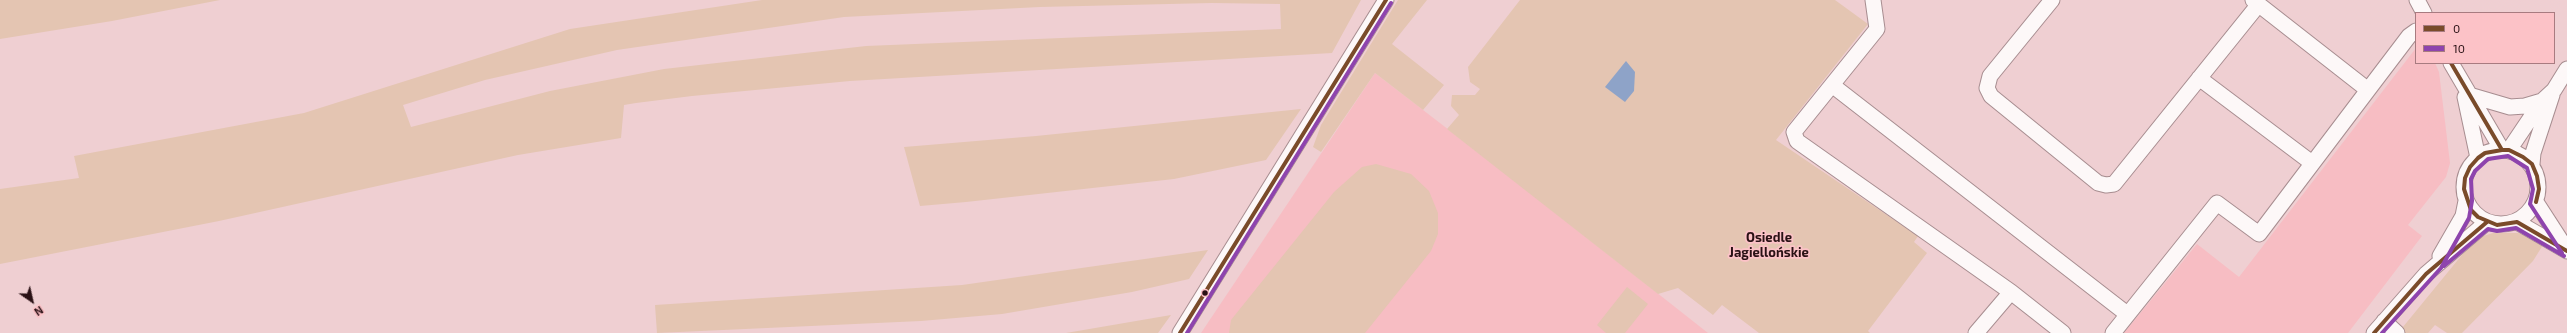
<!DOCTYPE html>
<meta charset="utf-8">
<style>
body{margin:0}
#map{position:relative;width:2567px;height:333px;overflow:hidden;background:#efcfd2;font-family:"Exo 2",sans-serif}
canvas{display:block}
.legend{position:absolute;left:2415px;top:12px;width:140px;height:52px;box-sizing:border-box;background:#fcc2c7;border:1px solid #a87b80;margin:0;padding:5px 7px;list-style:none;font-size:12px;color:#2a1115}
.legend li{display:flex;align-items:center;gap:8px;height:20px}
.legend b{width:20px;border:1px solid #a87b80}
.north{position:absolute;left:12px;top:281px;width:40px;height:40px;-webkit-text-stroke:3px #fcc2c7;paint-order:stroke;rotate:146deg;font-size:11px;font-weight:700;line-height:16px;text-align:center;color:#2a1115}
.north::after{content:'';display:block;margin:auto;width:14px;height:18px;background:#2a1115;clip-path:polygon(50% 0,100% 100%,50% 72%,0 100%)}
</style>
<div id="map">
<canvas width="2567" height="333"></canvas>
<ul class="legend">
<li><b style="height:5px;background:#7a4b2a"></b>0</li>
<li><b style="height:5px;background:#8e44ad"></b>10</li>
</ul>
<div class="north">N</div>
</div>
<script>
const ctx = document.querySelector('canvas').getContext('2d');
ctx.lineJoin = 'round';
function fillPath(path, color) { ctx.fillStyle = color; ctx.fill(path, 'evenodd'); }
const poly = rows => new Path2D(rows.map(r => 'M' + r).join(''));
function strokePath(path, color, width, dash) { ctx.strokeStyle = color; ctx.lineWidth = width; ctx.lineCap = dash ? 'butt' : 'round'; ctx.setLineDash(dash || []); ctx.stroke(path); }
function write(font, color, halo, rows, align = 'center') {
  ctx.font = font + ' "Exo 2",sans-serif'; ctx.lineWidth = 3.5; ctx.setLineDash([]); ctx.textBaseline = 'middle'; ctx.strokeStyle = halo; ctx.fillStyle = color; for (const [text, x, y, turn = 0] of rows) {
    ctx.save(); ctx.translate(x, y); ctx.rotate((+turn || 0) * Math.PI / 180); ctx.textAlign = isNaN(turn) ? turn : align; if (halo) ctx.strokeText(text, 0, 0); ctx.fillText(text, 0, 0); ctx.restore();
  }
}
fillPath(poly([
 [2416,48,2416,63,2435,63,2439,72,2450,163,2446,177,2408,225,2422,236,2348,333,2124,333,2197,244,2239,277],
 [1375,73,1510,177,1708,333,1201,333]
]), '#f7bdc3');
fillPath(poly([
 [0,0,220,0,112,21,0,39],
 [762,0,1361,0,1332,53,850,81,692,96,636,103,624,105,621,138,518,155,219,221,0,264,0,189,79,178,74,156,304,113,570,29],
 [1212,3,1280,4,1281,29,866,46,664,69,550,91,411,127,403,105,485,80,617,50,844,17,1040,7],
 [1398,0,1427,0,1392,44,1444,85,1423,110,1375,73,1321,152,1313,147,1321,125],
 [1520,0,1835,0,1868,24,1776,140,1918,236,1914,242,1927,253,1868,331,1870,333,1759,333,1722,305,1713,315,1678,288,1658,294,1447,129,1459,115,1451,106,1452,95,1475,95,1480,89,1470,82,1468,67],
 [1301,109,1266,160,1174,179,966,202,920,206,904,147,1036,136],
 [1376,164,1411,174,1429,191,1438,213,1438,234,1431,251,1365,333,1229,333,1231,320,1334,192,1362,167],
 [2493,233,2518,233,2534,238,2543,245,2533,261,2462,333,2447,333,2435,325,2428,333,2398,333,2466,250,2477,238],
 [1208,250,1189,279,1132,292,1002,314,921,321,657,333,655,305,962,285],
 [1627,287,1648,304,1625,333,1606,333,1597,325],
 [1171,315,1158,333,1066,333]
]), '#e4c5b2');
fillPath(poly([
 [1626,61,1635,72,1634,91,1625,102,1605,87]
]), '#8ea3c8');
const minor = poly([
 [1873,0,1877,29,1794,132,1797,141,2011,292,2063,333],
 [2052,0,1990,76,1987,88,1991,96,2098,183,2106,185,2114,184,2259,4],
 [2253,0,2368,90,2409,36,2416,31],
 [2417,0,2424,13],
 [2451,63,2502,150],
 [2199,78,2312,163],
 [1832,85,2127,314],
 [2469,95,2510,107,2525,106,2542,101],
 [2465,97,2478,158],
 '2464 187a37 37 0 1 1 74 0a37 37 0 1 1-74 0Z',
 [2509,150,2542,101,2554,90,2567,69],
 [2532,164,2533,153,2552,95],
 [2536,202,2567,250],
 [2517,222,2567,251],
 [2440,256,2463,216,2466,201],
 [2384,321,2397,333],
 [1180,333,1386,0],
 [1976,333,2011,292],
 [2113,333,2217,203,2259,234,2368,90],
 [2374,333,2426,274,2487,222]
]);
strokePath(minor, '#a78d90', 17);
strokePath(minor, '#fdf8f8', 15);
strokePath(poly([
 [2451,63,2502,150],
 [2517,222,2497,225,2478,217,2471,210,2464,189,2465,178,2470,167,2478,158,2485,153,2502,150,2509,150,2523,157,2532,164,2537,176,2539,189,2536,202],
 [2517,222,2567,251],
 [1180,333,1386,0],
 [2374,333,2426,274,2487,222]
]), '#7a4b2a', 4);
strokePath(poly([
 [2444,266,2488,229,2497,231,2516,228,2564,256],
 [1187,333,1391,3],
 [2382,333,2441,268,2469,218,2472,201,2471,179,2475,171,2488,159,2508,156,2527,168,2533,189,2530,204,2562,253]
]), '#8e44ad', 4);
for (const [x, y, r, color] of [
 [1205,293,3.5,"#2a1115"]
]) { const dot = new Path2D(); dot.arc(x, y, r, 0, 2 * Math.PI); ctx.fillStyle = color; ctx.fill(dot); strokePath(dot, '#fcc2c7', 1.5); }
write('bold 13px', '#2a1115', '#fcc2c7', [
 ["Osiedle",1769,238],
 ["Jagiellońskie",1769,253]
]);
</script>
